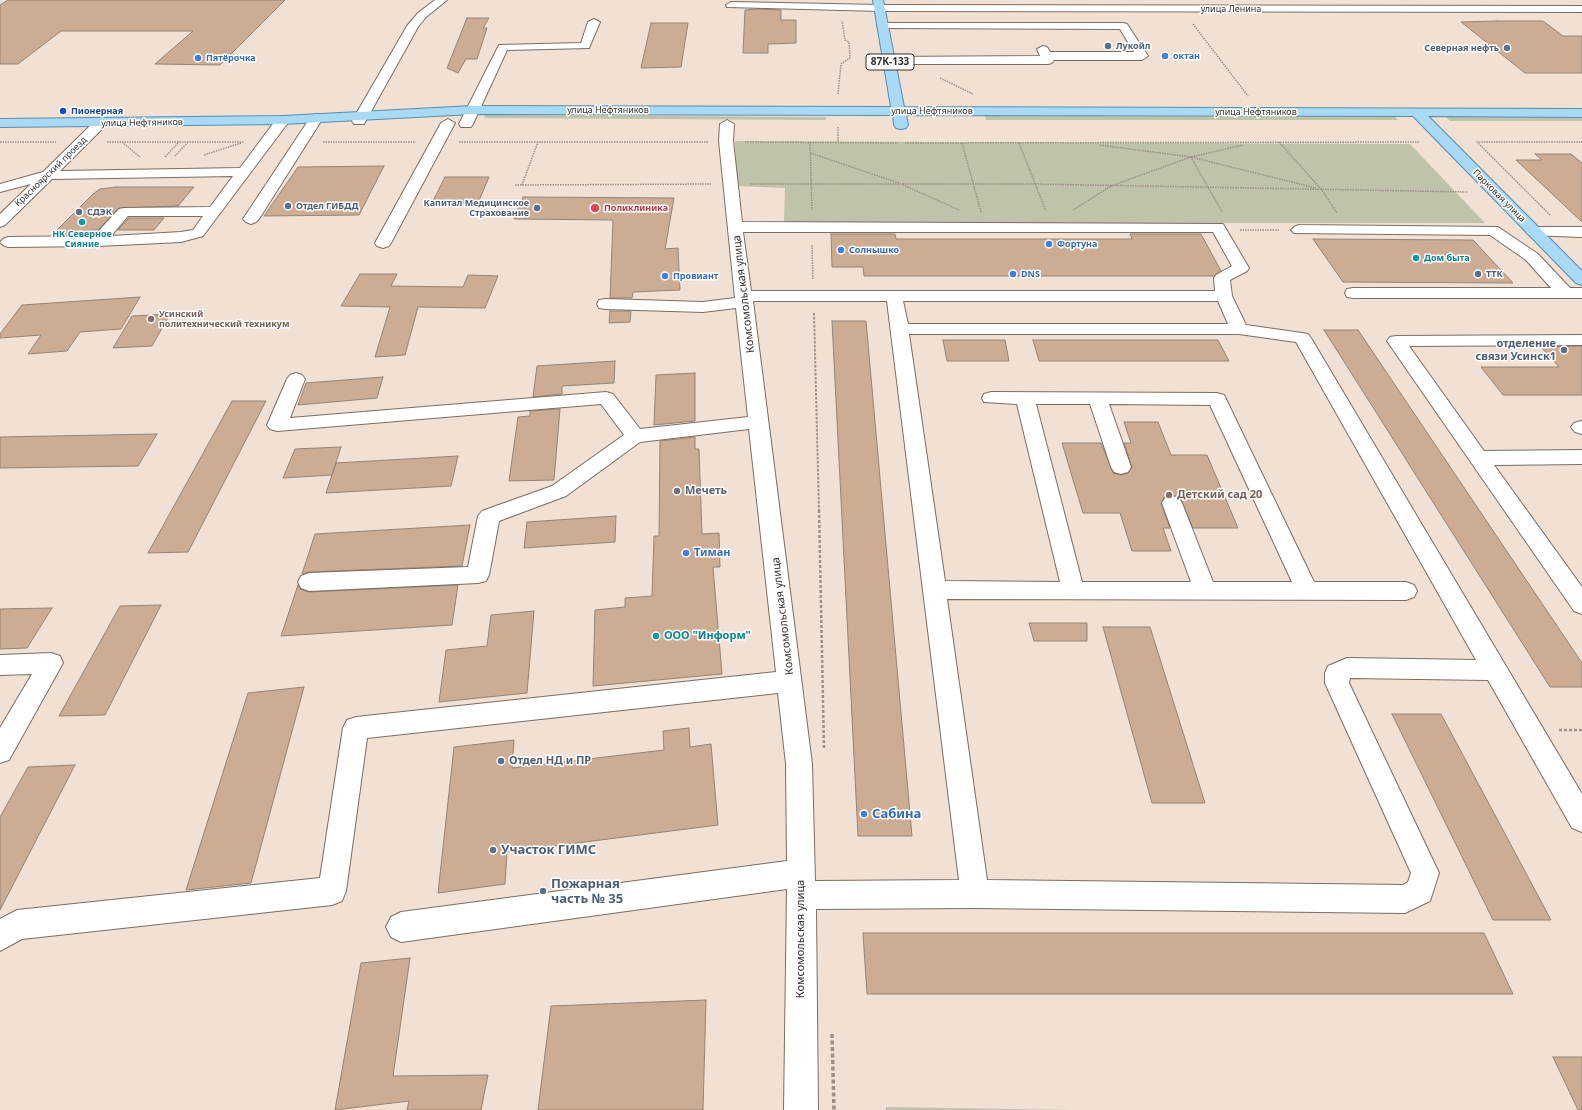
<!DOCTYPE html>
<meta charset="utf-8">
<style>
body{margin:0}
canvas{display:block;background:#f1e1d5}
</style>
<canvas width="1582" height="1110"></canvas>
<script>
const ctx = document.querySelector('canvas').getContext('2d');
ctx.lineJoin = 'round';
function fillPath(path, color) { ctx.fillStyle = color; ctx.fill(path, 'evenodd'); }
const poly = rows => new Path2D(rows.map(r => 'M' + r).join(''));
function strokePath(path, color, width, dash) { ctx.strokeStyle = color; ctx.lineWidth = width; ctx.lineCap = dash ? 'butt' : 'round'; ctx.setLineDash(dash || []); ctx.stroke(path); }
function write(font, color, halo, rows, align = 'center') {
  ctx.font = font + ' "Noto Sans",sans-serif'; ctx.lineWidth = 3; ctx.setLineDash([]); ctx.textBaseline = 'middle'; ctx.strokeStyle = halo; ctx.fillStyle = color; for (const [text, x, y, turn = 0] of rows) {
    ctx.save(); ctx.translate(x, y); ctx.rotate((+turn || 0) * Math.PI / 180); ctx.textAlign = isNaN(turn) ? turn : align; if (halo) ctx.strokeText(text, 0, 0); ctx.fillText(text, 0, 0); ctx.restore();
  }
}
fillPath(poly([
 [486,115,826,117,826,120,484,118],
 [985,116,1395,117,1398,120,986,120],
 [1446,117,1582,117,1582,121,1450,121],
 [735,141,1410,144,1485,223,784,223,785,188,736,186],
 [886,1107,1076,1110,886,1110]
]), '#bec3a9');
const building = poly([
 [8,0,285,0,220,65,155,64,193,31,61,31,18,64,0,64,0,5,8,0],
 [757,9,781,10,781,20,796,20,796,43,768,44,768,53,743,53,745,10,757,9],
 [467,18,489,18,483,28,487,28,477,59,466,59,458,73,447,68,467,18],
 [1497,21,1543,21,1563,36,1582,36,1582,73,1525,73,1461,22,1497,21],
 [651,23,688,23,681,67,641,68,651,23],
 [1535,154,1571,154,1582,163,1582,222,1516,160,1542,160,1535,154],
 [384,166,359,215,264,216,298,167,384,166],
 [445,177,489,177,478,203,432,203,445,177],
 [116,187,194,187,178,206,119,208,98,230,91,230,86,235,52,235,93,194,100,189,116,187],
 [523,197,674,198,665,249,678,248,680,290,633,292,632,298,610,298,613,220,514,219,523,197],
 [129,218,164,218,154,230,118,230,129,218],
 [831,234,895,234,896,239,1132,239,1130,234,1201,234,1221,271,1214,276,864,276,863,267,832,267,831,234],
 [1313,239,1473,240,1513,283,1343,282,1313,239],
 [360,274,397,274,391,286,463,287,468,275,498,276,485,308,418,307,405,355,375,357,390,307,341,306,360,274],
 [140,297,121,329,80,332,67,351,28,354,41,335,0,338,0,334,22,305,140,297],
 [610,311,631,311,630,322,609,323,610,311],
 [170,314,152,346,113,348,132,316,170,314],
 [832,321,866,321,912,836,858,836,832,321],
 [1324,330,1358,330,1582,663,1582,687,1550,687,1324,330],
 [943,340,1005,340,1009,361,947,361,943,340],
 [1033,340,1218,340,1229,361,1039,361,1033,340],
 [1582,346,1582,395,1503,395,1481,367,1559,367,1541,347,1582,346],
 [615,361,614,383,562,386,562,394,533,397,537,366,615,361],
 [695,373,695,421,654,425,656,375,695,373],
 [383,377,377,398,298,405,306,383,383,377],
 [232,401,266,401,188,552,148,553,232,401],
 [560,409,554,480,509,481,518,417,530,416,530,411,560,409],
 [1124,422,1158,422,1171,455,1207,455,1238,528,1193,528,1180,497,1172,495,1164,497,1161,504,1170,528,1163,528,1171,551,1132,551,1120,513,1083,513,1062,443,1101,443,1113,473,1121,475,1128,473,1132,467,1124,443,1131,443,1124,422],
 [157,434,138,466,0,468,0,437,157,434],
 [695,437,695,449,699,449,702,534,719,533,720,567,713,567,722,674,593,686,595,610,625,607,625,598,652,596,654,536,659,536,660,441,695,437],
 [341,447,332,475,283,478,295,449,341,447],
 [458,456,451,486,326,493,336,463,458,456],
 [616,516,615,542,524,548,527,522,616,516],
 [470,525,462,566,309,572,302,574,315,534,470,525],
 [298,585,300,589,309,592,458,585,452,625,281,636,298,585],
 [161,605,105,715,59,716,120,606,161,605],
 [52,608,27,648,0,649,0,609,52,608],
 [534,611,527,693,439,702,446,650,487,646,491,615,534,611],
 [1029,623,1087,623,1087,641,1034,641,1029,623],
 [1103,627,1150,627,1205,803,1152,803,1103,627],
 [304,687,251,883,186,890,248,693,304,687],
 [1392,714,1441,714,1551,920,1493,920,1392,714],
 [689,728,690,747,711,744,718,825,507,852,505,884,438,893,454,747,514,740,512,768,664,750,663,731,689,728],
 [75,765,0,910,0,817,28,767,75,765],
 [863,933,1484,933,1513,994,867,994,863,933],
 [410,958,393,1076,488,1075,481,1110,407,1110,409,1101,335,1110,361,963,410,958],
 [706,1000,703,1110,538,1110,551,1006,706,1000],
 [1553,1057,1582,1057,1582,1110,1578,1110,1553,1057]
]);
fillPath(building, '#ccac92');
strokePath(building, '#938479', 1);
const minor = poly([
 [435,0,447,0,426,17,418,27,364,124,354,124,352,121,407,26,418,13,435,0],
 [731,2,880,5,1582,6,1582,12,880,11,727,7,726,5,731,2],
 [594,19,600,22,589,48,507,50,473,124,471,127,461,127,459,124,499,45,581,43,588,22,594,19],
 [883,23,1123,23,1127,24,1148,56,1142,60,1054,60,1052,63,1048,64,889,64,883,60,885,57,1040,56,1037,49,1043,46,1047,47,1050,52,1134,52,1120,29,879,28,877,26,883,23],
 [317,114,323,118,259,219,256,222,251,224,246,222,243,219,312,115,317,114],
 [283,116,290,120,203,236,181,242,98,246,8,247,3,245,0,242,3,239,8,237,94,236,119,209,124,208,210,207,233,176,52,179,5,225,0,227,0,214,31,184,0,192,0,184,43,172,96,120,101,119,108,123,60,171,240,168,278,117,283,116],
 [128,216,203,216,193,230,181,232,111,236,128,216],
 [448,119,455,123,391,243,389,246,383,248,377,246,375,243,441,123,448,119],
 [727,120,734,124,733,141,742,222,1223,224,1249,268,1247,271,1230,280,1232,296,1246,325,1302,333,1308,334,1311,338,1582,794,1582,832,1572,828,1488,680,1350,678,1349,683,1439,873,1430,901,1405,913,975,908,816,909,818,1110,784,1110,787,889,401,942,391,937,386,927,391,917,401,912,787,861,786,764,778,693,367,738,346,891,342,901,332,905,22,939,0,951,0,919,17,910,320,878,343,728,347,720,356,717,776,672,749,429,640,442,566,496,499,521,489,575,486,581,478,583,309,591,301,588,298,582,301,576,309,573,468,567,478,516,482,511,552,486,624,435,601,404,277,431,270,429,267,425,287,379,290,375,296,373,302,375,305,379,290,418,606,392,613,394,640,429,748,417,736,308,703,312,605,309,599,308,597,304,599,300,605,299,703,302,735,298,719,141,720,124,727,120],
 [743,232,1213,232,1232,266,1216,275,1214,278,1215,291,751,291,743,232],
 [753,301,887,301,959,880,815,881,812,764,753,301],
 [903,301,1218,301,1228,324,908,324,903,301],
 [909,334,1239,334,1296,342,1476,660,1347,658,1328,666,1325,673,1325,683,1411,873,1408,882,1403,885,987,880,947,599,1406,600,1414,597,1417,591,1414,585,1406,582,1314,582,1226,399,1224,395,1217,393,991,392,984,394,982,398,984,402,1017,404,1060,582,945,581,909,334],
 [1036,404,1090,404,1111,467,1114,472,1121,474,1128,472,1131,467,1109,404,1210,405,1292,582,1213,582,1182,503,1179,498,1172,496,1165,498,1162,503,1191,582,1082,582,1036,404],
 [1299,225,1498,227,1538,254,1570,288,1582,288,1582,298,1353,298,1347,297,1345,293,1347,289,1353,288,1551,288,1526,260,1490,235,1294,233,1291,230,1294,227,1299,225],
 [1534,227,1582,227,1582,237,1529,235,1526,232,1529,229,1534,227],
 [1582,335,1582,345,1409,346,1484,451,1582,450,1582,464,1494,465,1582,587,1582,614,1574,611,1387,341,1390,337,1396,336,1582,335],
 [1581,421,1582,421,1582,434,1575,432,1571,427,1574,423,1581,421],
 [51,653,60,656,63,663,9,760,0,763,0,728,32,674,0,675,0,655,51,653]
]);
const major = poly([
 [873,0,883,0,904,107,1582,109,1582,117,1428,116,1582,271,1582,285,1576,283,1413,116,906,115,908,125,906,128,901,129,896,128,894,125,893,115,473,114,283,124,0,127,0,119,283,116,473,106,891,107,873,0]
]);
strokePath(minor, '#7b6d62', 2);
strokePath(major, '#5a8dab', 2);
strokePath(poly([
 [1193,24,1248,96],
 [940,78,973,94],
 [838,94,841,64,850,58,849,42,845,40,842,21],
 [838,127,838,142],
 [0,142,56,142],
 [107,142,244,142],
 [122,142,140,157],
 [323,142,416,142],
 [459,142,708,142],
 [745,142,898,143],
 [810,142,812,210],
 [1279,142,1321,189,1337,213],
 [905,143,1420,142],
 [962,143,981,212],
 [1019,143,1046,211],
 [1100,145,1191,157,1316,188],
 [810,153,899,183],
 [204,155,241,143],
 [175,156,188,142],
 [165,157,179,142],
 [1191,157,1222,212],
 [750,184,1035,184,1468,192],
 [515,185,711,184],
 [522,185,538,142],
 [903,185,959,210],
 [1073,210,1111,186,1191,157,1243,145],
 [1550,215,1477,142,1582,142],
 [1240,230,1279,230],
 [812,245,813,280]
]), '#9c9088', 1.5, [1.5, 1]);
strokePath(poly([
 [814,313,819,511]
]), '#9c9088', 2, [2.5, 1.5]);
strokePath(poly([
 [819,510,824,748],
 [1559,730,1582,730]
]), '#9c9088', 2.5, [3, 2]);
strokePath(poly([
 [832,1034,834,1110]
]), '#9c9088', 3.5, [4, 2.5]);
fillPath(minor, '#fff');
fillPath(major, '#a8d9f5');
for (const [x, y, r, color] of [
 [1108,46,4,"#5c6f8a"],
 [1507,48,4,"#5c6f8a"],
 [1165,56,4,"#3f7fe0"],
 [198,58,4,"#3f7fe0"],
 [63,111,4,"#1a4fb4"],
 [288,206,4,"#5c6f8a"],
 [537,208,4,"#5c6f8a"],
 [595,208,5,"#e0444e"],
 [79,212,4,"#5c6f8a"],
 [82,222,4,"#0f9aa8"],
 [1049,244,4,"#3f7fe0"],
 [841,250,4,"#3f7fe0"],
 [1416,258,4,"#0f9aa8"],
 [1013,274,4,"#3f7fe0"],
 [1478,274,4,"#5c6f8a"],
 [665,276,4,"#3f7fe0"],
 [151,319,4,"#8d6e63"],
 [1564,350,4,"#5c6f8a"],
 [677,491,4,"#6b7280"],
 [1169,495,4,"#8d6e63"],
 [686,553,4,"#3f7fe0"],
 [656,636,4,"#0f9aa8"],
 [501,761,4,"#5c6f8a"],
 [864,814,4,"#3f7fe0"],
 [493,850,4,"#5c6f8a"],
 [543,891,4,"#5c6f8a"]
]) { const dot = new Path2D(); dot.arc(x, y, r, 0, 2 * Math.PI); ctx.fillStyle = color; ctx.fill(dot); strokePath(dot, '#fff', 1.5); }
write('9px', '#36302c', '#fff', [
 ["улица Ленина",1231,9],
 ["улица Нефтяников",608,110],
 ["улица Нефтяников",932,111],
 ["улица Нефтяников",1256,112],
 ["улица Нефтяников",142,123,-1],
 ["Красноярский проезд",51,172,-44],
 ["Парковая улица",1499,196,45]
]);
write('bold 9px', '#4e5e75', '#fff', [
 ["Лукойл",1116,46],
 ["Северная нефть",1499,48,"right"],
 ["Капитал Медицинское",529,203,"right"],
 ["Страхование",529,213,"right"],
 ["Отдел ГИБДД",296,206],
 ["СДЭК",87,212],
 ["ТТК",1486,274]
], 'left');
write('bold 9px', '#366cbe', '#fff', [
 ["октан",1173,56],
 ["Пятёрочка",206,58],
 ["Фортуна",1057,244],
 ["Солнышко",849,250],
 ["DNS",1021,274],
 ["Провиант",673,276]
], 'left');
write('bold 9px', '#164399', '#fff', [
 ["Пионерная",71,111]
], 'left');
write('bold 9px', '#be3a42', '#fff', [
 ["Поликлиника",604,208]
], 'left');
write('bold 9px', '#0d838f', '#fff', [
 ["НК Северное",82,234],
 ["Сияние",82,244],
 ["Дом быта",1424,258,"left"]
]);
write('bold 9px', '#785e54', '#fff', [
 ["Усинский",159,314],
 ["политехнический техникум",159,324]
], 'left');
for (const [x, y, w] of [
 [890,62,48]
]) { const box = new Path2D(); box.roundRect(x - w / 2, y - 8, w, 16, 3); ctx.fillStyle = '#fff'; ctx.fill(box); strokePath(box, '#36302c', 1); }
write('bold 10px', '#36302c', null, [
 ["87К-133",890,62]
]);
write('11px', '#36302c', '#fff', [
 ["Комсомольская улица",744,294,-97],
 ["Комсомольская улица",783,616,-97],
 ["Комсомольская улица",801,939,-90]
]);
write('bold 11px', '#4e5e75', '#fff', [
 ["отделение",1556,344],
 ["связи Усинск1",1556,357],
 ["Отдел НД и ПР",509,761,"left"]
], 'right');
write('bold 11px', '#5b616d', '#fff', [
 ["Мечеть",685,491]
], 'left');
write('bold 11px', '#785e54', '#fff', [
 ["Детский сад 20",1177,495]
], 'left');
write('bold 11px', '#366cbe', '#fff', [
 ["Тиман",694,553]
], 'left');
write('bold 11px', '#0d838f', '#fff', [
 ["ООО \"Информ\"",664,636]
], 'left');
write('bold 13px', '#366cbe', '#fff', [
 ["Сабина",872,814]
], 'left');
write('bold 13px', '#4e5e75', '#fff', [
 ["Участок ГИМС",501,850],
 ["Пожарная",551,884],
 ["часть № 35",551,899]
], 'left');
</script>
